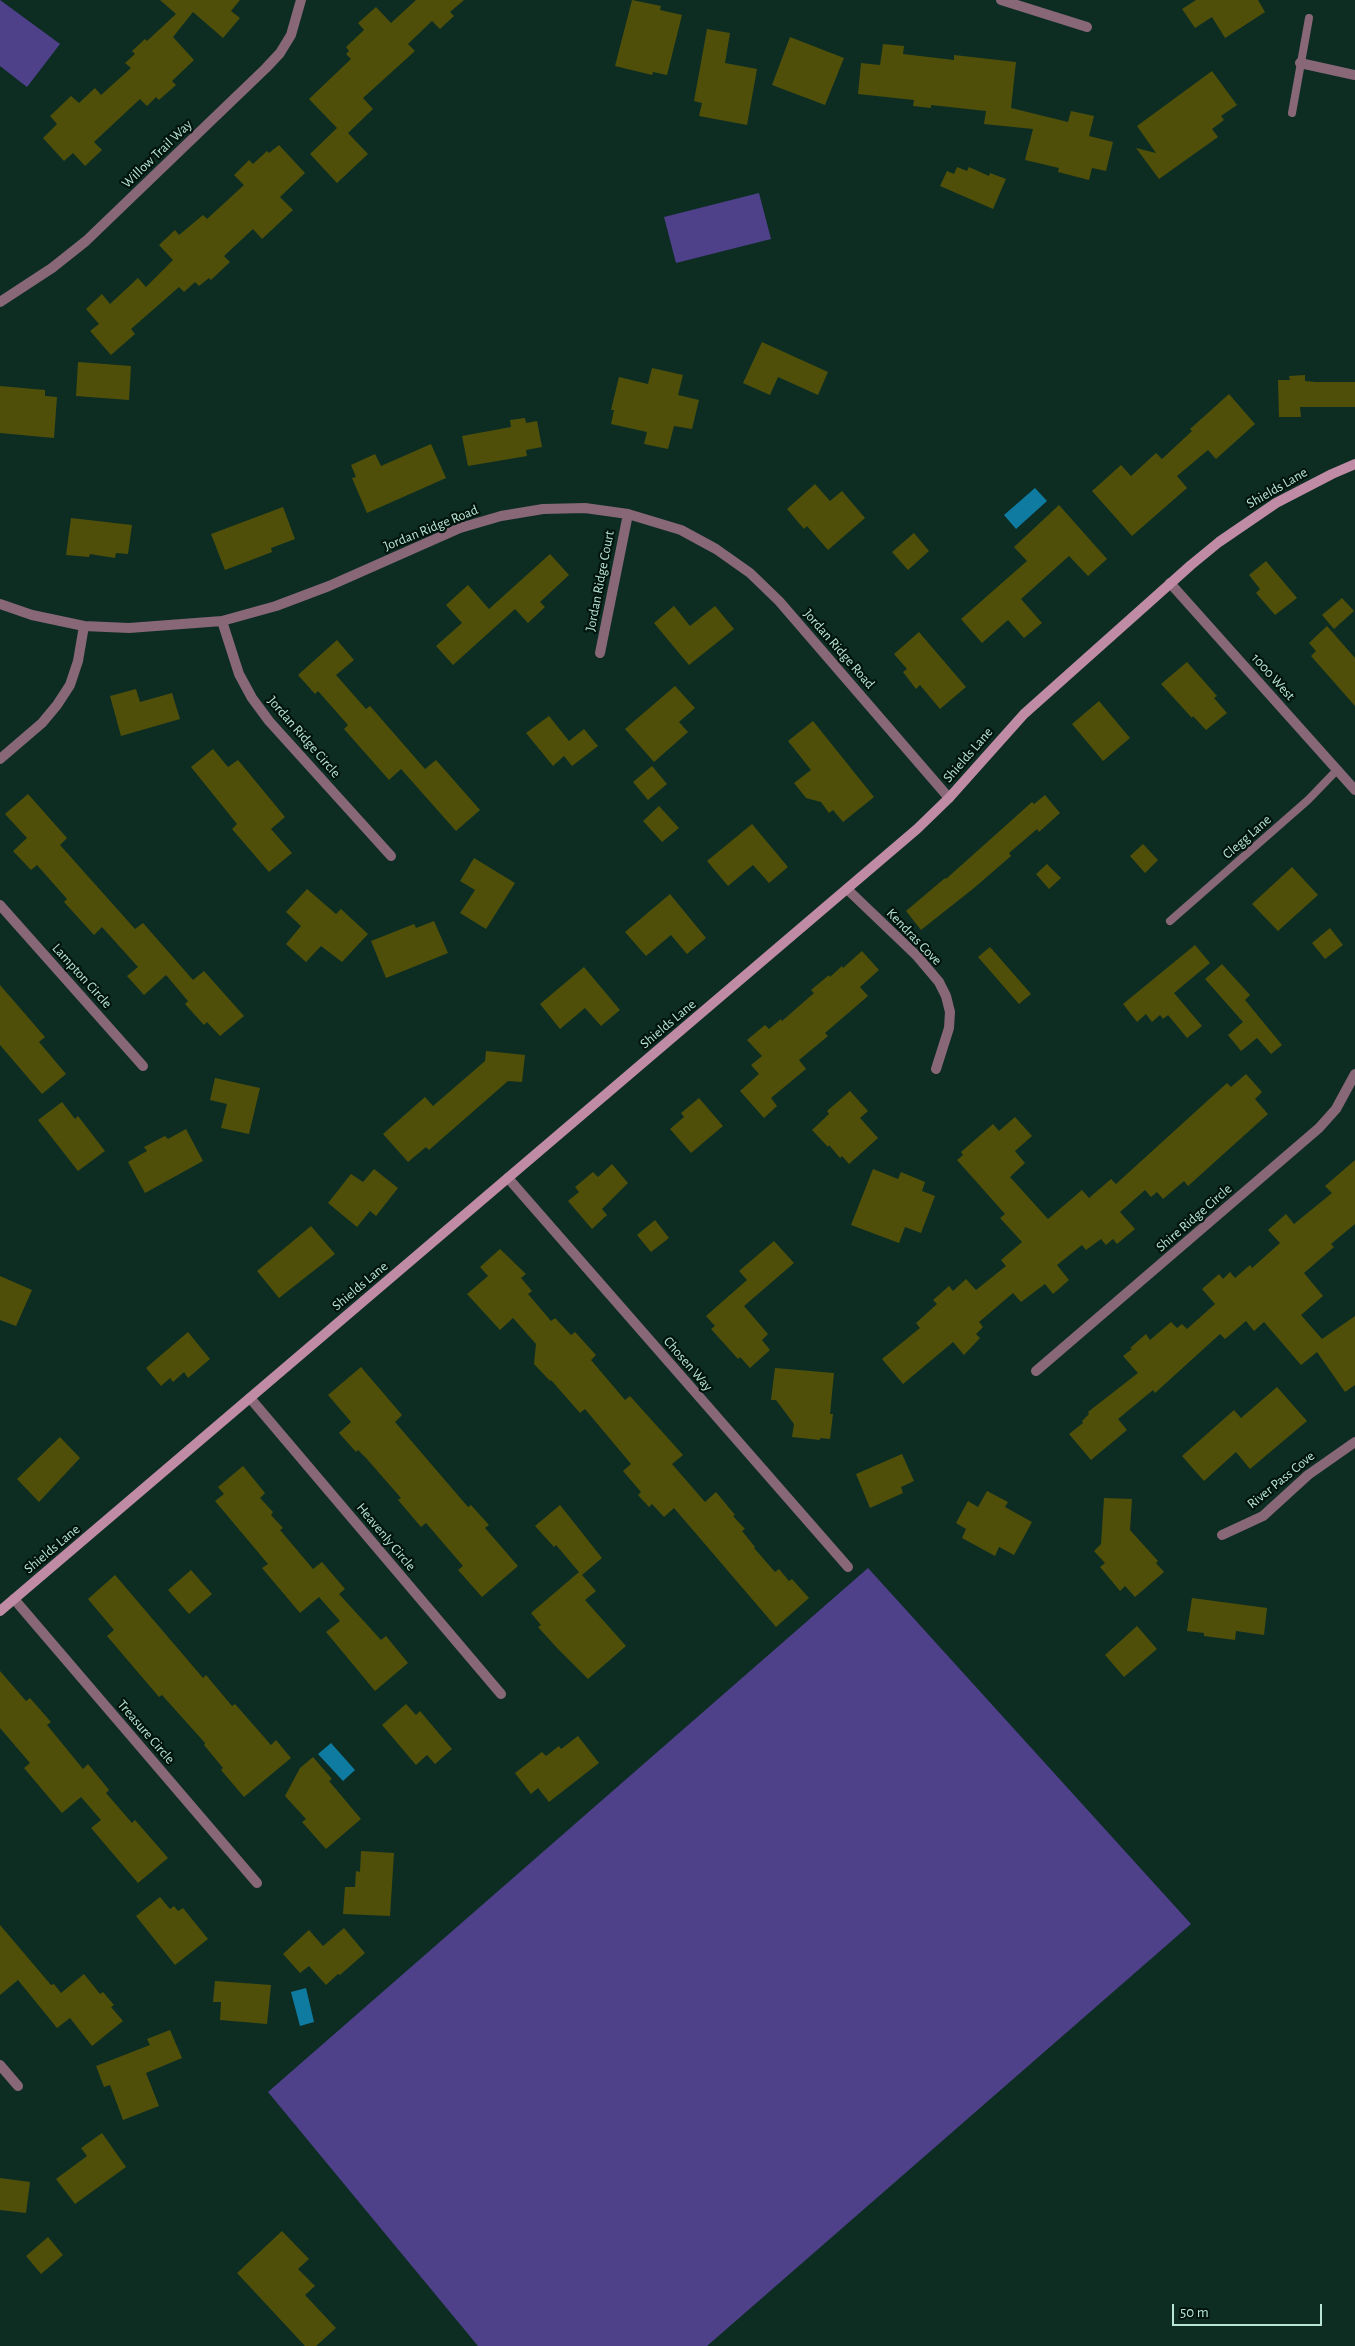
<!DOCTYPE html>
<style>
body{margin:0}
#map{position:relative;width:1355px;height:2346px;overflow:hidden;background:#0d2d23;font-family:"Alegreya Sans",sans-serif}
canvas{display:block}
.scale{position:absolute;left:1172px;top:2304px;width:150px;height:22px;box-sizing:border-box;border:2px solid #b8e5d4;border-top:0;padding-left:6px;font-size:15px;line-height:18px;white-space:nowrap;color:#b8e5d4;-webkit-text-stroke:4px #01140d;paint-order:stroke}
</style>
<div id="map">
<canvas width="1355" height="2346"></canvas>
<div class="scale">50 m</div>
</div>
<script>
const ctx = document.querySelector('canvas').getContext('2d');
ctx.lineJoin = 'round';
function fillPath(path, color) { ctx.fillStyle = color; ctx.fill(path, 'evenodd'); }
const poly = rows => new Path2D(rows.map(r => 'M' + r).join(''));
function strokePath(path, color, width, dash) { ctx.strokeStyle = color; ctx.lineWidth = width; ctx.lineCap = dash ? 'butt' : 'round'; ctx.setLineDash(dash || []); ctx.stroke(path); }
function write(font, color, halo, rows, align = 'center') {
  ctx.font = font + ' "Alegreya Sans",sans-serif'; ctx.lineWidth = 4.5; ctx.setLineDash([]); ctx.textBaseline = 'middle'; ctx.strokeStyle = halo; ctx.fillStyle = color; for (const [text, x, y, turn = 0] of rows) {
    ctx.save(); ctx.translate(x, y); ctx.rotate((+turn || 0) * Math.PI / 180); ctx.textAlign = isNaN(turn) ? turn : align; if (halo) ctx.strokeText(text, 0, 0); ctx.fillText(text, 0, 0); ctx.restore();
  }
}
fillPath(poly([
 [0,0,60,44,27,87,0,66],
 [759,193,771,239,676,263,664,217],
 [868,1568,1191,1924,707,2346,478,2346,268,2092]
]), '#4e4189');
fillPath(poly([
 [1035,488,1047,501,1016,529,1004,515],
 [331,1743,355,1770,343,1781,318,1754],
 [306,1988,314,2022,300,2026,291,1992]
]), '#107ba1');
fillPath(poly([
 [160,0,240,0,231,11,240,18,223,38,193,12,173,37,194,60,172,81,176,85,159,100,156,97,147,106,140,99,94,142,102,150,85,166,73,153,64,161,43,138,57,124,50,116,71,96,79,103,95,88,101,95,131,68,125,63,135,54,132,51,145,39,147,41,176,14],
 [416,0,464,0,450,12,454,16,440,29,432,21,408,44,415,51,363,98,373,109,348,133,368,154,337,183,310,154,337,128,309,99,351,59,346,54,349,51,346,47,364,30,358,23,376,7,391,23],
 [632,0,661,6,660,10,682,15,667,75,653,72,652,75,615,66],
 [1196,0,1258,0,1265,12,1225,38,1212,17,1195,28,1182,9],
 [707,29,730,33,725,63,757,69,747,125,699,116,702,103,694,101],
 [790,37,844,58,825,105,772,85],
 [883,44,904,46,903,54,954,60,954,55,1016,62,1011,108,1068,122,1071,111,1094,116,1089,136,1113,142,1106,171,1092,168,1089,180,1058,172,1059,168,1025,160,1033,129,984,124,986,111,931,105,931,108,913,106,914,100,858,94,861,63,880,65],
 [1212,71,1237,105,1221,116,1224,120,1212,129,1218,137,1159,179,1136,148,1156,153,1137,126],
 [279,145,305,173,280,197,293,210,262,239,253,229,224,256,230,262,211,280,209,278,199,286,195,282,184,292,179,287,131,329,135,334,111,355,90,331,99,324,86,309,102,294,110,304,138,278,146,287,173,260,159,245,175,230,179,235,203,215,207,219,244,185,234,175,249,160,253,164,267,151,269,153],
 [957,167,967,171,969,167,989,176,990,173,1006,179,993,209,940,186,947,171,954,174],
 [762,342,828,372,818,395,778,377,770,395,743,383],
 [78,362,131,366,129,400,76,396],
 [652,368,683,375,678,395,699,400,692,429,674,426,668,449,644,444,647,432,611,424,614,410,611,410,619,377,648,384],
 [1305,375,1305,381,1316,382,1355,382,1355,407,1300,407,1301,417,1279,417,1278,380,1290,380,1289,376],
 [0,386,45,390,45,396,57,397,54,438,0,433],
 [1229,394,1255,424,1216,459,1208,450,1177,476,1187,488,1132,536,1092,491,1121,465,1131,476,1156,453,1162,459,1192,431,1190,429],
 [525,418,526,423,537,421,542,447,526,450,527,456,468,466,462,436,511,427,510,420],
 [431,444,446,478,367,513,352,478,356,477,351,465,375,454,381,466],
 [815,484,830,501,842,491,865,518,828,550,807,526,804,529,787,509],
 [1059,505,1107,559,1088,576,1069,556,1021,599,1042,623,1024,638,1008,620,982,643,961,619,1027,561,1014,547],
 [283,507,295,539,271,548,272,552,225,570,211,534],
 [71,518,132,525,128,554,116,553,115,558,90,554,89,557,66,555],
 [914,533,929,551,908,570,892,552],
 [550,554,569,575,540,602,545,607,528,623,515,609,453,665,436,646,462,623,446,605,468,585,489,609],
 [1266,561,1297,598,1275,615,1256,593,1260,589,1249,575],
 [1342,598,1354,611,1334,629,1322,615],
 [674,606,690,626,715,606,734,629,689,665,654,623],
 [1327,626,1355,658,1355,706,1311,656,1316,651,1309,643],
 [919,632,966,687,940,709,920,685,916,689,903,672,907,669,894,654],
 [337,640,354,660,336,675,366,709,370,706,425,769,436,760,480,810,456,831,401,769,389,780,344,729,348,725,318,691,315,694,298,675],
 [1187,662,1217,696,1214,698,1227,713,1206,730,1193,716,1192,718,1161,684],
 [675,686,695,708,679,722,688,732,654,762,625,729],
 [136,689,140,702,172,693,180,719,121,736,110,696],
 [1099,701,1130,738,1103,761,1072,724],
 [549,716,569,741,584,729,598,746,572,766,564,756,553,766,526,733],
 [813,721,874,797,843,822,833,810,829,813,821,802,806,798,794,783,811,770,788,741],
 [213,749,228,767,238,760,285,817,271,829,292,853,269,872,232,829,237,824,191,767],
 [652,766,667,784,648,800,633,782],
 [28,794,67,838,60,845,135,929,143,923,193,980,204,971,244,1016,220,1036,207,1022,204,1025,185,1004,188,1001,166,975,144,995,127,976,138,967,102,927,94,935,64,902,67,899,37,865,31,870,13,851,27,838,5,814],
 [1045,795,1060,813,1039,832,1037,829,1009,853,1011,856,974,888,921,930,906,911,945,878,946,879,1032,802,1034,804],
 [659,806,679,828,662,842,643,821],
 [752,824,788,867,769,883,753,865,728,886,707,861],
 [1143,844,1158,860,1145,873,1130,856],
 [474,858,515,883,486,929,460,913,475,890,460,881],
 [1047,864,1061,878,1049,889,1036,874],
 [1292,867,1318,895,1278,931,1252,904],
 [307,889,336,914,341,909,368,934,342,962,321,946,306,962,286,944,301,926,286,912],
 [670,894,706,938,687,954,671,935,646,956,625,932],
 [434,921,448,953,386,978,371,941,414,924,416,928],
 [1330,928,1343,945,1325,959,1312,943],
 [1195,945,1210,963,1174,993,1202,1026,1187,1038,1168,1015,1163,1019,1160,1015,1152,1022,1146,1014,1137,1022,1123,1004],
 [990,947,1031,994,1019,1004,978,957],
 [862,951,879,970,860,987,868,996,825,1033,828,1036,799,1060,806,1069,771,1098,777,1106,764,1118,740,1091,759,1074,751,1065,762,1056,747,1040,765,1025,769,1029,781,1019,782,1021,814,993,811,990,829,975,830,977,842,966,843,968],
 [1222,964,1250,995,1245,1000,1282,1045,1271,1054,1257,1038,1241,1051,1228,1035,1243,1022,1205,979],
 [584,967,620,1010,601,1026,585,1008,560,1029,540,1004],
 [0,985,45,1037,39,1042,66,1074,42,1094,0,1045],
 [486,1051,525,1055,522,1082,508,1081,429,1150,426,1147,408,1162,383,1134,425,1097,433,1106,485,1061],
 [1246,1074,1262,1092,1255,1099,1268,1114,1188,1186,1184,1181,1163,1199,1157,1192,1151,1197,1145,1190,1120,1212,1135,1229,1117,1244,1113,1239,1106,1245,1101,1239,1086,1250,1082,1245,1057,1265,1069,1280,1053,1294,1045,1284,1021,1302,1013,1293,979,1322,983,1327,976,1334,980,1338,964,1355,953,1342,903,1384,882,1359,920,1328,916,1323,937,1304,933,1300,949,1286,953,1291,966,1279,976,1290,1006,1266,1001,1260,1022,1242,1000,1218,1005,1214,957,1160,963,1155,961,1152,993,1124,999,1131,1015,1117,1032,1136,1015,1151,1025,1163,1010,1177,1048,1219,1082,1190,1089,1198,1111,1179,1116,1184,1227,1083,1231,1087],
 [215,1078,260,1088,249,1134,221,1128,227,1104,210,1100],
 [850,1091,868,1111,860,1118,878,1138,849,1164,842,1156,840,1158,829,1145,828,1147,812,1130,829,1114,827,1111],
 [699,1098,723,1126,691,1153,670,1129,684,1117,681,1113],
 [62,1102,75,1119,78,1116,105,1151,78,1171,38,1120],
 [186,1129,203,1161,145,1193,128,1162,147,1151,144,1147,165,1136,168,1139],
 [1355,1160,1355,1224,1331,1244,1334,1247,1304,1273,1323,1296,1301,1315,1322,1339,1355,1316,1355,1385,1345,1392,1317,1352,1301,1365,1264,1322,1254,1331,1246,1321,1225,1339,1220,1334,1155,1393,1153,1390,1118,1419,1127,1430,1091,1460,1069,1434,1083,1423,1082,1421,1089,1414,1088,1412,1138,1373,1123,1356,1132,1349,1130,1348,1146,1334,1150,1340,1171,1322,1177,1328,1182,1324,1187,1329,1215,1304,1202,1289,1219,1274,1223,1279,1230,1272,1235,1278,1250,1265,1252,1268,1280,1243,1268,1230,1286,1214,1294,1224,1332,1193,1325,1186],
 [612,1164,628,1183,602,1209,607,1215,592,1229,568,1201,579,1192,575,1187,593,1172,598,1177],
 [374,1169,398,1188,376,1216,370,1211,357,1227,328,1203,351,1174,363,1182],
 [873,1169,898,1179,901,1172,925,1182,922,1191,935,1196,921,1233,905,1227,899,1243,851,1225],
 [655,1220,669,1238,651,1252,637,1235],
 [311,1226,335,1254,279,1298,257,1271],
 [774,1241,794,1263,744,1306,768,1334,762,1340,770,1350,750,1368,740,1357,738,1359,711,1329,715,1326,706,1316,747,1280,739,1271],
 [500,1249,526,1274,521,1278,532,1291,528,1294,551,1321,555,1318,571,1335,575,1332,596,1355,591,1360,625,1400,630,1396,683,1455,672,1464,705,1502,716,1492,735,1515,733,1516,745,1529,742,1531,755,1547,754,1548,775,1572,779,1569,789,1581,792,1579,809,1598,776,1627,674,1508,664,1517,652,1504,649,1507,638,1495,641,1492,623,1471,631,1464,585,1409,580,1413,551,1380,550,1381,534,1364,536,1344,513,1318,500,1330,467,1294,488,1276,480,1267],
 [0,1276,32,1290,16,1326,0,1320],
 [188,1332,210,1359,188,1378,184,1372,173,1382,170,1378,161,1386,146,1368],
 [361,1367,402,1415,395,1422,468,1507,471,1505,489,1525,485,1528,518,1566,482,1597,458,1570,463,1566,426,1523,421,1527,398,1500,401,1498,366,1458,358,1450,356,1452,339,1433,351,1422,328,1395],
 [775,1368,834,1373,830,1414,833,1414,830,1439,820,1438,820,1440,792,1437,794,1424,776,1400,771,1400],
 [1277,1387,1307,1421,1250,1469,1236,1452,1204,1481,1182,1456,1234,1410,1241,1418],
 [60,1437,80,1458,39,1502,17,1479],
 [902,1454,914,1481,901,1487,903,1493,870,1508,856,1474],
 [243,1466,265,1493,260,1498,273,1512,271,1515,283,1528,280,1530,313,1569,322,1562,345,1589,339,1594,381,1640,386,1636,408,1663,375,1691,326,1632,340,1621,319,1597,300,1613,262,1568,268,1564,215,1501,224,1494,218,1487],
 [987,1491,1008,1502,1005,1507,1032,1522,1014,1555,999,1547,995,1556,962,1538,966,1529,956,1523,968,1501,978,1507],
 [1104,1498,1132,1499,1130,1530,1158,1561,1156,1563,1164,1572,1135,1597,1125,1586,1120,1591,1100,1567,1105,1563,1094,1551,1101,1544],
 [560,1505,602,1558,582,1575,596,1591,585,1600,626,1646,588,1679,557,1648,538,1627,541,1625,531,1613,579,1572,556,1545,554,1547,535,1526],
 [191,1570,212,1594,189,1614,168,1590],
 [115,1575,203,1678,206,1675,232,1706,235,1704,271,1745,276,1740,291,1758,244,1797,221,1770,223,1768,204,1745,205,1743,162,1695,159,1697,107,1636,114,1630,88,1599],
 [1192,1598,1267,1608,1264,1635,1236,1631,1235,1640,1204,1636,1204,1633,1187,1631],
 [1137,1626,1157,1649,1124,1677,1105,1655],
 [0,1671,26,1701,30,1698,51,1722,47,1725,83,1769,88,1764,109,1790,106,1793,132,1823,135,1820,168,1858,138,1883,91,1828,101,1820,81,1797,62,1813,24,1768,30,1763,0,1728],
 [406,1704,416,1715,420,1711,452,1749,435,1764,427,1755,416,1765,382,1725],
 [578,1736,599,1763,549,1802,538,1788,531,1794,515,1773,542,1752,546,1756,559,1746,561,1749],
 [313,1757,332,1779,329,1781,361,1819,326,1849,302,1822,306,1819,285,1796,300,1768],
 [361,1851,394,1853,390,1916,343,1914,345,1887,355,1887,356,1871,360,1872],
 [160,1897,170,1909,174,1906,178,1911,183,1908,208,1939,175,1965,136,1916],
 [0,1925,51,1985,54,1984,61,1993,84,1974,100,1994,103,1992,114,2005,111,2007,123,2021,92,2046,70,2018,57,2028,18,1980,0,1995],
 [344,1928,365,1953,340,1975,338,1974,326,1985,309,1966,300,1973,283,1954,309,1930,323,1946],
 [215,1981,271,1985,267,2024,220,2020,221,2002,213,2002],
 [170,2030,182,2058,146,2073,159,2106,123,2120,110,2085,104,2087,96,2066,150,2045,147,2039],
 [102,2133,126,2167,75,2204,56,2179,87,2156,81,2148],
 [0,2178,30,2182,26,2213,0,2210],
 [282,2231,309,2259,298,2269,315,2286,305,2295,336,2328,316,2346,305,2346,237,2273],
 [48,2237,63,2255,41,2274,26,2256]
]), '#4f4f0a');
strokePath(poly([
 [1292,113,1309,18],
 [1170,921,1308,800,1337,770]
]), '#886777', 8);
strokePath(poly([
 [1001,0,1087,27],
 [1300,63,1355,75],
 [0,302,52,268,86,241,266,68,280,53,291,35,301,0],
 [0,604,32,615,84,626,129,628,222,621,276,606,329,586,460,528,501,516,543,509,585,508,628,514,681,530,716,549,750,573,779,601,949,798],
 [222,621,239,674,252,698,269,721,391,856],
 [600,653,628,514],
 [0,759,42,723,57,705,70,685,78,661,84,626],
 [847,889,917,956,939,982,946,996,950,1012,949,1028,936,1069],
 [0,905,143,1066],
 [508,1178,848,1567],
 [1036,1371,1319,1128,1336,1109,1355,1074],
 [250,1398,501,1694],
 [1222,1535,1263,1516,1308,1475,1355,1442],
 [14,1599,257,1883],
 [0,2065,18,2086]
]), '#886777', 10);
strokePath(poly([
 [1170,583,1355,790]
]), '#886777', 10);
strokePath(poly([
 [0,1611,917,829,949,798,1024,714,1191,565,1219,542,1276,503,1332,474,1355,464]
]), '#c08ba4', 10);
write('14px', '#b8e5d4', '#01140d', [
 ["Willow Trail Way",157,154,-44],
 ["Shields Lane",1277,488,-30],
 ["Jordan Ridge Road",431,528,-22],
 ["Jordan Ridge Court",600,581,-79],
 ["Jordan Ridge Road",839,649,49],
 ["1000 West",1273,677,48],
 ["Jordan Ridge Circle",304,737,49],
 ["Shields Lane",968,755,-49],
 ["Clegg Lane",1247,837,-41],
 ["Kendras Cove",914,937,46],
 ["Lampton Circle",82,976,48],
 ["Shields Lane",668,1024,-40],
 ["Shire Ridge Circle",1194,1218,-41],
 ["Shields Lane",360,1286,-40],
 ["Chosen Way",688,1364,49],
 ["River Pass Cove",1281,1480,-39],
 ["Heavenly Circle",386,1537,50],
 ["Shields Lane",52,1549,-40],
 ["Treasure Circle",146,1732,49]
]);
</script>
